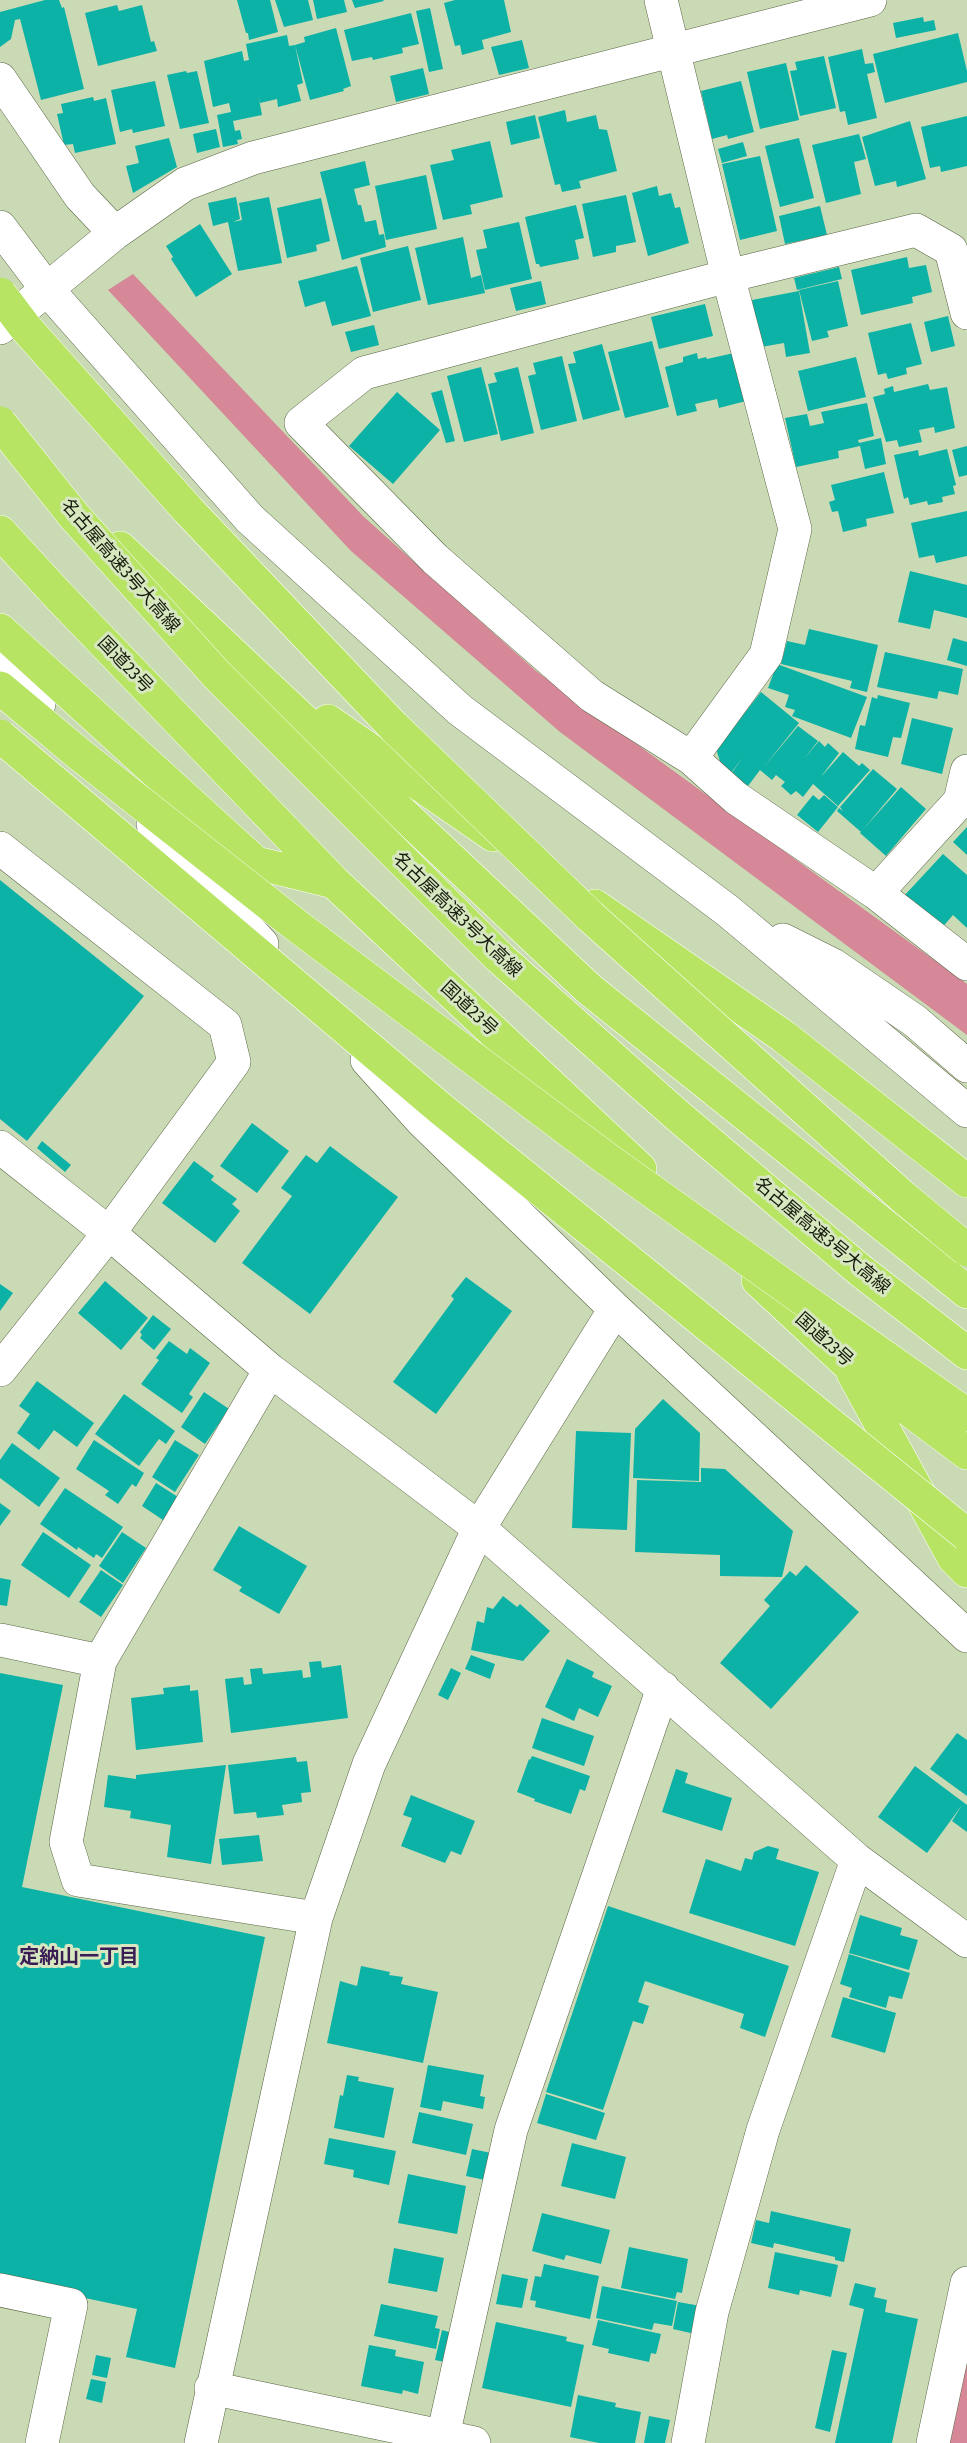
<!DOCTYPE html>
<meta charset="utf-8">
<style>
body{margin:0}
canvas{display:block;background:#cadab4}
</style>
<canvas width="967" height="2443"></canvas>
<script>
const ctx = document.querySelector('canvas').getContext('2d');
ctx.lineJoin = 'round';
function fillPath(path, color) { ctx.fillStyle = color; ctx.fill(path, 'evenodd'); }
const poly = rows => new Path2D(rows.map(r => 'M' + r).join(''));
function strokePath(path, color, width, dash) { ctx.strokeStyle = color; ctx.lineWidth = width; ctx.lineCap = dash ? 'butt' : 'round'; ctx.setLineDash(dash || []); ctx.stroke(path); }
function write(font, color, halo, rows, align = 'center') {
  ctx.font = font + ' "Fira Sans Condensed","Noto Sans JP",sans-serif'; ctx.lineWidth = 6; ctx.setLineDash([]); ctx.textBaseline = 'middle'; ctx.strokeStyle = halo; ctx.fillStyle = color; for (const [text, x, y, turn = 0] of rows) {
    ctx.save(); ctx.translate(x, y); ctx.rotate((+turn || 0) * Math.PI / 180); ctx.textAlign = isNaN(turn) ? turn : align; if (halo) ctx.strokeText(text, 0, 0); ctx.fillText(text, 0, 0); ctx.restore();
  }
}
fillPath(poly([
 [133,274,364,517,536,671,967,984,967,1035,560,732,351,551,108,290],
 [967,2358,967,2443,950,2443]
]), '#d68798');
fillPath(poly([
 [45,0,59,0,62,8,64,7,84,89,41,100,20,19,15,20,11,39,0,47,0,12],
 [237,0,270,0,278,32,249,40,248,33,246,33],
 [275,0,308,0,313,20,284,27],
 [313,0,344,0,347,12,317,19],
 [352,0,383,0,384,1,355,8],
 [455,0,504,0,511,32,482,40,484,49,462,55,460,45,455,46,444,3],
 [117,5,119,11,142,5,151,42,154,41,157,51,98,66,85,13],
 [430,8,443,69,429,72,416,11],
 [411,13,419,44,402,48,403,53,373,60,372,57,352,61,344,30],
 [923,17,924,22,934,20,936,30,896,38,893,23],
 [336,28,351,86,343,89,344,91,310,100,295,45,305,42,304,37],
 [958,33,967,71,967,82,885,103,873,54],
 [287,35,289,46,295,45,303,83,297,85,301,101,278,107,277,99,260,103,258,94,262,115,233,121,235,131,240,130,242,139,237,140,238,144,223,147,217,115,231,112,229,103,213,107,204,61,242,51,244,61,249,60,246,44],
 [522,40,529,68,499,75,491,47],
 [862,49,865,64,873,63,875,72,867,74,877,118,848,125,845,111,840,112,828,57],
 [824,56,836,108,800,116,790,71,797,70,795,62],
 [786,63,799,120,760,129,747,72],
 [423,68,429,94,396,102,390,76],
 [186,71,187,73,197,71,209,123,180,129,167,75],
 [155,81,165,126,133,133,132,129,120,132,111,90],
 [741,81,754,132,728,139,727,135,712,139,701,91],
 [93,97,94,101,106,98,116,144,75,153,73,144,64,145,57,114,63,113,61,104],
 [565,110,567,122,596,115,599,129,607,130,617,171,579,181,581,188,562,192,560,184,555,185,538,117],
 [535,115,540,138,511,145,506,122],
 [967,116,967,166,941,172,940,166,930,168,921,127],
 [910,121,926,179,897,187,896,181,875,186,862,137],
 [216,129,220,147,197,153,193,134],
 [859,134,866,159,854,162,861,194,826,203,812,145],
 [169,138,177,167,133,193,126,166,139,163,135,146],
 [799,138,814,198,780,207,765,146],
 [490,141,503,197,470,205,472,214,443,220,430,165,454,160,451,150],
 [743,142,747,156,722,163,718,149],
 [760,156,777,231,740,240,722,164],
 [365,161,370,185,354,189,358,205,361,205,365,222,376,220,379,235,384,234,386,247,342,260,320,172],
 [426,175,437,229,386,240,375,186],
 [657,186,659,196,671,193,675,208,680,207,689,243,648,256,632,193],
 [626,195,636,242,616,246,616,252,593,257,582,204],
 [236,197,240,219,233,222,242,220,239,203,269,197,282,263,238,271,228,222,213,226,208,203],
 [321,198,330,241,316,245,317,251,287,258,277,208],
 [576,205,584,238,575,240,579,259,540,267,539,264,536,264,525,217],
 [820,206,827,235,785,244,779,216],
 [519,222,532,279,485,290,476,250,487,248,483,230],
 [200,224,232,274,196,297,171,259,173,257,166,246],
 [463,237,471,278,481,275,485,293,428,305,415,248],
 [408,246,421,300,373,312,360,258],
 [907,257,909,268,926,265,932,292,912,297,913,303,861,315,851,270],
 [357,266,371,316,332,326,325,301,305,307,298,281],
 [839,267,842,279,797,290,794,278],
 [541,281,546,304,516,311,510,288],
 [838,281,848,326,827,331,829,337,812,341,799,290],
 [799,291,810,353,786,357,784,343,761,347,752,300],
 [705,304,713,336,659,349,651,317],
 [948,316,955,346,931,352,924,322],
 [911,323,922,364,906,368,907,374,888,379,886,373,878,375,868,333],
 [374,325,379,345,351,352,345,332],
 [652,341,669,407,625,418,608,352],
 [602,344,620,410,583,420,568,364,576,363,573,352],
 [697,353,698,359,706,357,707,359,734,353,746,401,719,408,717,399,695,404,697,411,677,416,665,367,683,362,683,357],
 [562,356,577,421,541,430,528,376,536,374,533,363],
 [856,357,866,397,808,411,798,371],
 [481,367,498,434,464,442,447,376],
 [518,367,534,433,501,441,488,384,497,382,494,373],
 [928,384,930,390,947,387,955,428,935,433,934,427,919,430,922,442,899,447,897,440,886,442,873,397,885,394,884,389,893,386,894,392],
 [442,390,455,441,446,443,431,393],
 [397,392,440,430,393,484,349,446],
 [867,403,874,436,858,440,859,443,881,438,886,464,865,469,860,446,838,451,839,458,796,467,785,418,807,414,810,426,824,423,821,412],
 [967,446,967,475,959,477,952,450],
 [947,449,956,485,953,486,955,494,942,497,943,502,928,505,927,501,910,505,908,497,904,499,894,455,918,450,919,456],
 [884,472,894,513,866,519,867,526,843,532,838,511,832,512,829,502,835,500,831,485],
 [967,511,967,556,936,563,934,555,919,558,911,523],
 [910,571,967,585,967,618,934,610,930,629,898,622],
 [809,629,878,645,867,692,850,688,852,681,781,664,787,641,805,645],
 [953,638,967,642,967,666,947,660],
 [885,652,963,669,958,695,939,691,937,699,877,687],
 [777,664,867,697,851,738,792,716,795,710,785,707,789,695,768,688],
 [761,692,799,723,763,768,798,726,818,741,804,759,819,741,825,747,828,743,839,753,820,778,843,752,859,766,862,763,870,770,838,806,813,784,803,797,796,791,791,795,781,786,785,782,776,775,772,780,760,770,748,786,731,774,743,757,731,773,721,764,716,749],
 [878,695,910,703,901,738,893,737,888,757,855,749,860,725,865,726,872,697,877,699],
 [912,718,953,728,942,774,901,764],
 [873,769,897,789,861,832,837,811,839,808,843,811,840,807],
 [901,787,926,809,886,856,860,833],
 [813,795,819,800,824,795,838,807,818,832,797,815],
 [967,827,967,855,953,842],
 [943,854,967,875,967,928,953,915,940,930,903,897],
 [0,880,144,996,27,1141,0,1119],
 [252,1123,289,1151,257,1193,220,1166],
 [42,1141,71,1165,65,1172,37,1148],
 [330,1146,398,1197,310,1314,242,1263,292,1196,281,1188,306,1155,317,1163],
 [194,1161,214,1176,211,1180,237,1199,232,1204,240,1211,215,1243,162,1203],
 [466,1277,512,1311,436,1414,393,1382,454,1299,451,1296],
 [105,1281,148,1318,121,1350,78,1313],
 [0,1284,13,1293,0,1311],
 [153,1315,171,1329,154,1350,140,1338,142,1335,140,1332],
 [169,1341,187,1354,190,1348,210,1363,189,1394,193,1397,182,1413,141,1384,159,1360,156,1358],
 [37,1381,94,1423,77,1447,54,1430,39,1450,17,1433,30,1414,19,1406],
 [204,1392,229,1409,205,1444,181,1427],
 [124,1394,175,1431,166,1444,159,1439,139,1466,95,1434],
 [663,1399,700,1433,699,1481,633,1478,635,1429],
 [576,1431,631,1433,627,1530,572,1528],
 [94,1440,144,1473,136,1487,132,1484,118,1504,105,1495,109,1491,76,1469],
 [175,1440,199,1455,175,1492,152,1477],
 [12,1443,60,1478,39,1507,0,1478,0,1460],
 [701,1468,725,1469,793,1531,782,1577,720,1576,720,1555,635,1552,637,1480,701,1482],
 [156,1483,178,1497,163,1520,142,1506],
 [65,1488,123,1527,102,1558,96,1554,94,1558,78,1547,77,1550,40,1524],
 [0,1503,11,1511,0,1526],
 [239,1526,307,1566,279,1614,239,1591,242,1587,213,1570],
 [43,1532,91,1565,69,1598,21,1565],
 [122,1532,146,1548,123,1583,99,1566],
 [806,1565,859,1612,771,1709,720,1663,770,1606,764,1600,790,1571,796,1576],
 [101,1570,123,1585,101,1617,79,1602],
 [0,1578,11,1580,7,1606,0,1605],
 [503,1596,517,1607,520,1604,550,1631,523,1661,471,1650,477,1621,484,1623,487,1607,493,1609],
 [471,1655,495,1664,490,1679,465,1669],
 [567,1659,594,1672,592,1677,612,1686,598,1717,579,1708,574,1721,545,1707],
 [321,1661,322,1668,341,1665,348,1718,231,1733,225,1679,243,1677,244,1685,252,1684,250,1669,262,1668,263,1674,302,1670,303,1678,311,1677,309,1662],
 [451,1668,461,1673,448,1700,438,1695],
 [0,1673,63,1685,22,1887,265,1937,175,2368,126,2357,137,2309,0,2280],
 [190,1685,190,1691,198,1690,203,1742,136,1750,131,1698,164,1694,163,1688],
 [542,1718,594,1736,584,1766,532,1748],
 [957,1733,967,1740,967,1796,930,1769],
 [532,1756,590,1776,585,1791,580,1789,571,1814,534,1801,535,1799,517,1792,529,1759,530,1760],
 [296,1757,297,1762,307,1761,311,1792,301,1793,302,1802,282,1805,284,1815,257,1818,256,1812,234,1814,228,1765],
 [226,1765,211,1864,167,1857,171,1825,130,1818,131,1811,104,1807,108,1775,136,1779,136,1775],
 [915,1766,967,1805,967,1832,952,1821,962,1805,927,1853,878,1817],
 [676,1769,688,1773,685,1783,732,1798,722,1831,662,1812],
 [411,1795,475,1821,461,1855,451,1851,445,1863,401,1846,412,1818,403,1815],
 [259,1835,263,1861,222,1865,219,1839],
 [768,1846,779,1849,776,1859,819,1872,795,1946,689,1913,706,1859,741,1871,745,1858,752,1860,754,1852],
 [608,1906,789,1966,765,2037,740,2028,744,2014,645,1981,638,2002,649,2006,643,2024,633,2021,603,2110,546,2092],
 [860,1915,902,1928,900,1935,918,1940,909,1970,849,1953],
 [849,1954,910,1973,902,1999,889,1996,886,2008,849,1997,852,1988,840,1984],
 [361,1966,390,1972,389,1975,403,1977,401,1984,438,1992,423,2063,327,2043,340,1981,357,1986],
 [843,1997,896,2013,885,2053,831,2037],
 [428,2065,484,2075,480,2096,485,2097,483,2109,443,2101,441,2111,420,2107],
 [347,2075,359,2077,358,2081,394,2088,384,2138,334,2128,340,2095,343,2096],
 [546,2094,605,2113,596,2140,537,2123],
 [419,2112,473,2124,466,2155,412,2143],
 [329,2138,396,2151,389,2185,353,2177,354,2170,324,2164],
 [572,2143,626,2157,615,2199,561,2186],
 [472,2149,491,2153,485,2180,466,2176],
 [408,2174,466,2186,457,2234,398,2223],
 [771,2211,851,2229,844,2262,835,2260,835,2257,774,2243,773,2248,751,2243,756,2220,769,2223],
 [542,2213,610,2230,601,2264,566,2255,564,2260,532,2251],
 [629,2247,688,2259,682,2293,677,2292,675,2299,621,2288],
 [394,2248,444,2258,437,2292,388,2283],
 [775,2252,838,2265,831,2297,800,2290,799,2295,768,2288],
 [544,2264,599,2276,590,2319,535,2307,536,2301,530,2300,535,2276,541,2277],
 [502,2274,528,2279,522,2308,496,2304],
 [855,2283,876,2288,874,2297,887,2300,885,2312,918,2319,892,2443,835,2443,864,2309,849,2305],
 [602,2286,677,2301,672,2326,654,2323,652,2330,596,2318],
 [678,2302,701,2306,695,2334,673,2329],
 [381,2304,438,2316,435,2328,440,2329,436,2349,374,2336],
 [598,2320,661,2334,656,2354,651,2353,649,2362,608,2353,609,2349,592,2345],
 [496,2322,567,2337,566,2341,584,2345,571,2407,482,2388],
 [442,2330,456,2334,449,2363,435,2360],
 [369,2345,396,2350,395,2356,424,2362,418,2394,403,2390,402,2394,361,2386],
 [832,2350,847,2353,830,2432,815,2428],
 [96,2355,111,2358,107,2378,92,2375],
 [91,2379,106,2382,102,2403,86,2399],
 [578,2395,616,2403,615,2407,641,2412,635,2443,599,2443,570,2437],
 [649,2416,670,2420,665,2443,644,2443]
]), '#0cb2a5');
const minor = poly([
 [661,0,728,276,795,529,766,655,691,758],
 [0,79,80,196,115,233],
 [0,227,46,288,250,519,460,710,728,911,967,1111],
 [967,313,951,250,916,230,728,276,364,373,301,423,435,559,592,696,691,758,736,798,876,893,967,964],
 [0,328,115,233,185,184,253,158,870,0],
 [0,668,39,704],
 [153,824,262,944],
 [0,848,225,1025,234,1062,109,1233,0,1370],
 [876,893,960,801,967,771],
 [783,940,833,965,915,1021,967,1066],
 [367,1060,422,1121,615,1309,967,1636],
 [0,1147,109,1233,270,1370,479,1528,857,1860,967,1941],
 [270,1370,100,1661,66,1842,78,1880,316,1918],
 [0,1640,100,1661],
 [0,2290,71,2305,42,2443],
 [211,2388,474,2443],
 [443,2436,511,2130,663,1688],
 [201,2443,316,1918,369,1764,479,1528,615,1309],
 [688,2443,712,2312,763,2130,857,1860],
 [933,2443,967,2283]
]);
const highway = poly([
 [0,532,56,593,334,882,640,1169],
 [120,548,589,989,967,1292],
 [0,630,256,863,334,882],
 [328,721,493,835],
 [595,906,783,1036,967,1181],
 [861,1271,967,1353],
 [758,1280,848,1364,967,1453],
 [824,1314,967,1415],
 [853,1373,954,1558,967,1571]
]);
strokePath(minor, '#596644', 34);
strokePath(highway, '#fff', 34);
strokePath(minor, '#fff', 33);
strokePath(highway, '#b7e462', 33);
const highwayBridge = poly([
 [0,294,25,327,188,510,394,727,591,917,903,1197,967,1250],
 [0,423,74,516,216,674,500,958,678,1116,861,1271],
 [0,688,79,754,297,926,607,1159,824,1314],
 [0,736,441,1109,967,1535]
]);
strokePath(highwayBridge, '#fff', 34, []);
strokePath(highwayBridge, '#b7e462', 33);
write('18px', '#161c0d', '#d7e7c0', [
 ["名古屋高速3号大高線",120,566,49],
 ["国道23号",125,665,46],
 ["名古屋高速3号大高線",457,915,44],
 ["国道23号",469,1009,43],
 ["名古屋高速3号大高線",822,1236,40],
 ["国道23号",824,1340,42]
]);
write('bold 20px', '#3b1d55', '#d7e7c0', [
 ["定納山一丁目",79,1957]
]);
</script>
